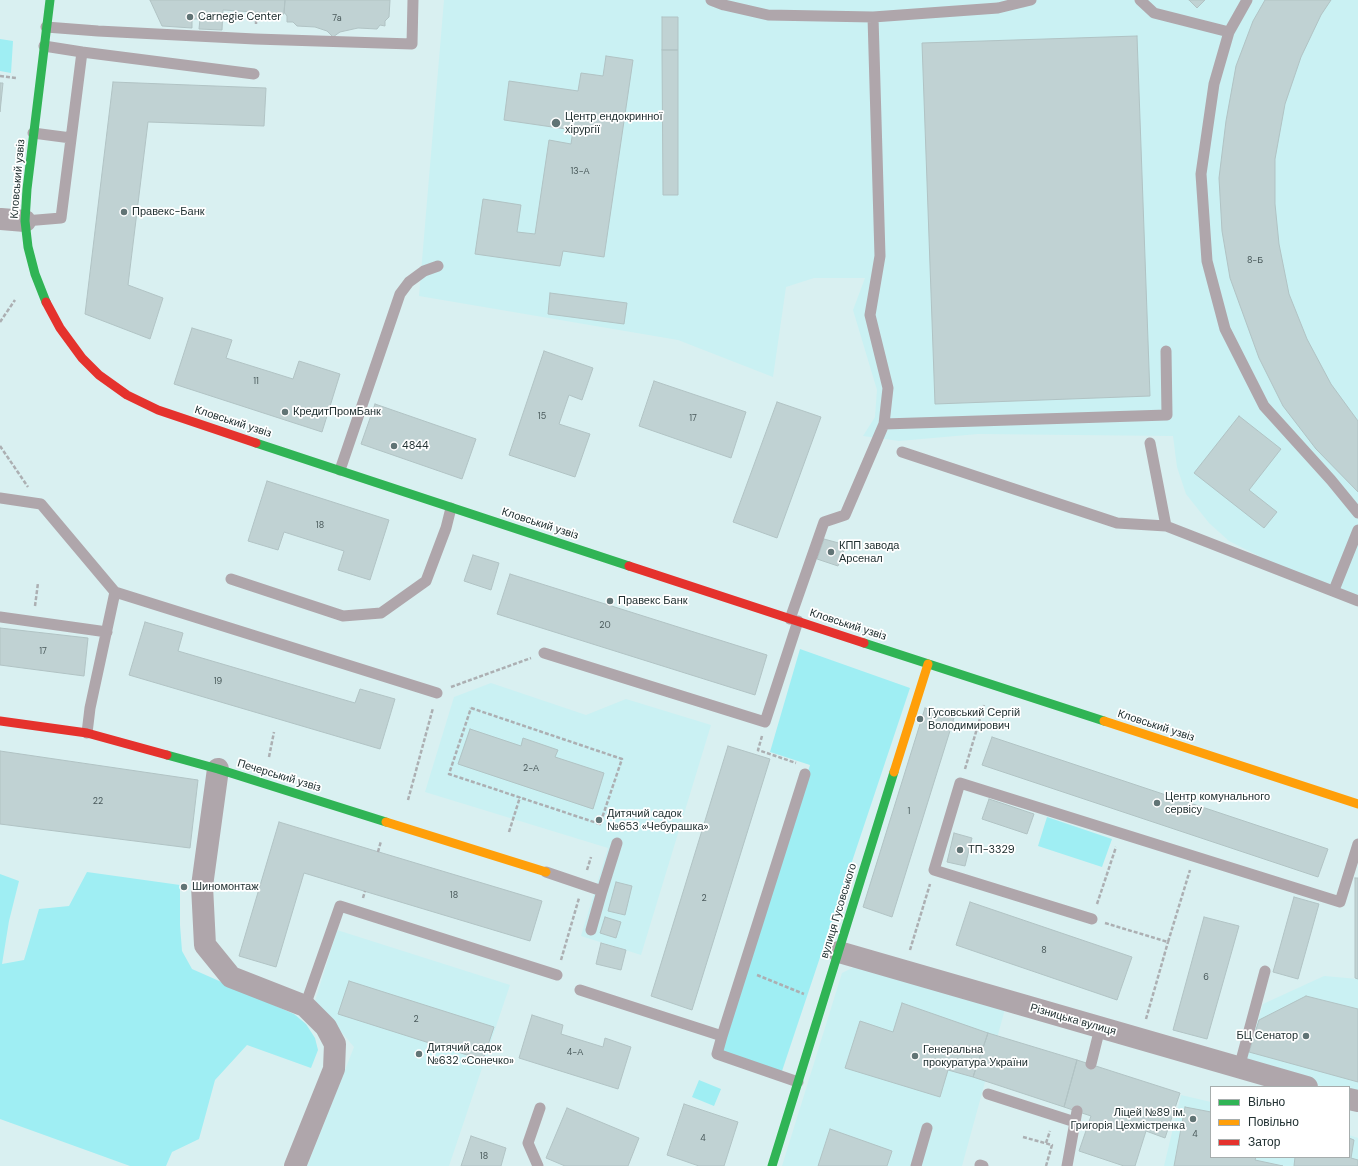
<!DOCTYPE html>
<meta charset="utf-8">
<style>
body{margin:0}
#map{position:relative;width:1358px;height:1166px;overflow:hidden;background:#d9f0f1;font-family:"DM Sans",sans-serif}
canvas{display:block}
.legend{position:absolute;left:1210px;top:1086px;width:140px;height:72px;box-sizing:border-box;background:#fff;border:1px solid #a6adad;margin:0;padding:5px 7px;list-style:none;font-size:12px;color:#213132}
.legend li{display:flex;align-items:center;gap:8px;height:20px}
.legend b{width:20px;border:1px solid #a6adad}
</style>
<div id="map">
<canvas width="1358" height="1166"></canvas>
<ul class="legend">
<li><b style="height:5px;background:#30b455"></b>Вільно</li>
<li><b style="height:5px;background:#ff9f0a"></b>Повільно</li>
<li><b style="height:5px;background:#e5322d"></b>Затор</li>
</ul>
</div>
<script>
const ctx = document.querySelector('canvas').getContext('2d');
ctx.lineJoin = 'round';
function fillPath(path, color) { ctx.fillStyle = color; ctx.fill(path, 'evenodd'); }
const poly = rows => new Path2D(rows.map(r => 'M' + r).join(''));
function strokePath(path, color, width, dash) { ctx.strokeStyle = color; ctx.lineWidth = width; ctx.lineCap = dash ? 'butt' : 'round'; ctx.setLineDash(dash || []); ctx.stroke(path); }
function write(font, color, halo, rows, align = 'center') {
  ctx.font = font + ' "DM Sans",sans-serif'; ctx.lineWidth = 3.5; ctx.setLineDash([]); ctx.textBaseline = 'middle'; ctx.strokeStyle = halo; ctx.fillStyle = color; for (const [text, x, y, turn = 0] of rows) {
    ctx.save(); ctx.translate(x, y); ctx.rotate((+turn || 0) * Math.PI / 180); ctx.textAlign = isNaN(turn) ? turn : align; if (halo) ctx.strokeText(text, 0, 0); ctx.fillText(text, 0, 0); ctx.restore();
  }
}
fillPath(poly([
 [444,0,1358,0,1358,606,1229,541,1209,523,1186,494,1177,467,1173,436,978,434,899,441,863,436,875,417,877,390,853,310,865,278,814,278,786,287,773,377,678,340,419,296],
 [491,683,586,715,626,699,711,725,641,955,581,936,608,848,425,792,454,697],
 [337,930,510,985,449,1166,307,1166,354,1047,315,1001],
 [854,967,1005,1009,962,1166,782,1166,842,973],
 [1324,976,1358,979,1358,1096,1349,1093,1349,1087,1326,1087,1244,1065,1263,1004],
 [1181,1095,1211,1102,1211,1157,1349,1157,1349,1135,1358,1138,1358,1166,1164,1166]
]), '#caf1f3');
fillPath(poly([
 [0,39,13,41,11,73,0,71],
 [800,649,910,688,781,1074,719,1054,810,765,770,752],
 [1047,817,1112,839,1102,867,1038,846],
 [87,872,180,885,180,925,182,951,192,969,294,1014,306,1024,315,1038,318,1050,311,1068,247,1045,215,1080,199,1139,172,1152,166,1166,130,1166,0,1119,0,874,19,881,9,921,2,964,24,960,39,909,69,906],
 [699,1080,721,1089,714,1106,692,1097]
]), '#9feef3');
const building = poly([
 [150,0,285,0,284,14,223,10,222,30,199,29,200,19,192,19,192,28,162,26,150,0],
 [285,0,390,0,389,17,385,21,385,26,380,25,377,29,358,28,340,32,333,37,327,31,315,27,297,26,293,22,287,22,287,16,284,12,285,0],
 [1189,0,1205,0,1197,8,1189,0],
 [1265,0,1331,0,1321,15,1301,57,1285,104,1275,159,1275,204,1279,244,1289,294,1307,339,1331,384,1358,421,1358,492,1316,449,1283,406,1259,358,1230,278,1222,231,1219,178,1226,121,1236,66,1253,21,1265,0],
 [662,17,678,17,678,50,662,50,662,17],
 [1137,36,1150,396,935,404,922,43,1137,36],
 [662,50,678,50,678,195,663,195,662,50],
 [606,56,633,60,604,257,563,251,560,266,475,254,483,199,521,205,517,232,535,234,549,140,571,144,573,130,504,120,509,81,578,91,581,73,603,76,606,56],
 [113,82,266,88,264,126,148,122,128,285,163,298,150,339,85,314,113,82],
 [0,83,3,83,0,112,0,83],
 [550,293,627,303,624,324,548,314,550,293],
 [192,328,232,340,226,358,293,379,299,361,340,374,322,432,174,384,192,328],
 [544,351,593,368,582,400,569,395,559,424,590,434,575,477,509,455,544,351],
 [654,381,746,412,731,458,639,426,654,381],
 [777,402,821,417,777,538,733,522,777,402],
 [375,404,476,439,462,479,361,444,375,404],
 [1239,416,1281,449,1249,490,1277,512,1264,528,1194,473,1239,416],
 [267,481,389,520,370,580,338,570,344,551,284,532,278,550,248,541,267,481],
 [824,539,846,545,838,566,817,559,824,539],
 [473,555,499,563,491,590,464,581,473,555],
 [510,574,767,655,755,695,497,614,510,574],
 [145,622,183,633,178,651,355,703,360,689,395,699,380,749,129,675,145,622],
 [0,628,88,638,84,676,0,665,0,628],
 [925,708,954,718,892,917,863,907,925,708],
 [470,729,521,746,523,738,558,750,555,757,604,773,593,809,458,764,470,729],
 [992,737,1328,849,1318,877,982,765,992,737],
 [728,746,770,759,692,1010,651,996,728,746],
 [0,751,198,780,190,848,0,824,0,751],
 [989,799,1034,814,1027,834,982,819,989,799],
 [279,822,542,901,530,941,304,873,276,967,239,956,279,822],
 [954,833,972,838,965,866,947,862,954,833],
 [1355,878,1358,878,1358,979,1355,978,1355,878],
 [616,882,632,886,625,915,608,911,616,882],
 [1294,897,1319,904,1298,979,1273,972,1294,897],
 [970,902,1132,957,1117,1000,956,945,970,902],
 [605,917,621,922,616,938,600,933,605,917],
 [1204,917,1239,926,1207,1039,1173,1030,1204,917],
 [601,943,626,950,621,970,596,964,601,943],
 [349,981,494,1027,483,1060,338,1014,349,981],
 [1306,996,1358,1009,1358,1082,1249,1052,1259,1020,1306,996],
 [902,1003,988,1033,973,1077,948,1070,940,1097,845,1068,860,1021,893,1032,902,1003],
 [532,1015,563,1025,561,1034,603,1047,605,1038,631,1047,618,1089,519,1058,532,1015],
 [988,1033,1077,1060,1064,1107,973,1077,988,1033],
 [1077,1060,1180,1093,1165,1138,1146,1131,1135,1166,1124,1166,1079,1151,1091,1116,1064,1107,1077,1060],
 [684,1104,738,1122,724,1166,699,1166,667,1155,684,1104],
 [1185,1107,1211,1112,1211,1157,1256,1157,1255,1160,1283,1166,1174,1166,1185,1107],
 [567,1108,639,1138,628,1166,565,1166,546,1158,567,1108],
 [830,1129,892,1151,887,1166,818,1166,830,1129],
 [471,1136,506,1148,501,1166,461,1166,471,1136],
 [1349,1138,1354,1140,1351,1158,1358,1160,1358,1166,1294,1166,1295,1157,1349,1157,1349,1138]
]);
fillPath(building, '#c0d2d3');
strokePath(building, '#b1c3c4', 1);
strokePath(poly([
 [256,24,256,12],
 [0,76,16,78],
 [0,322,15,300],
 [0,446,28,487],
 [35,606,38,583],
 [451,687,531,658],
 [471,708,622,759,600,824,449,774,471,708],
 [762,736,758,750,796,763],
 [269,757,274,732],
 [965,769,984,705],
 [408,800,433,708],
 [509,832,520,797],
 [378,852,381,841],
 [587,870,591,857],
 [363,898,365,891],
 [1097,904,1116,847],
 [1105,923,1168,942,1190,870],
 [910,950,930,884],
 [561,960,579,898],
 [757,975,804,994],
 [1146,1019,1168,942],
 [1023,1137,1052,1145,1046,1166],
 [1046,1143,1050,1131]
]), '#acafb2', 2.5, [4, 2]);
strokePath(poly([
 [711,0,724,5,768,15,873,17,998,8,1031,0],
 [1140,0,1154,13,1229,32],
 [1247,0,1229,32,1214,84,1201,174,1207,261,1225,329,1264,406,1331,480,1358,513],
 [46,27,98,31,255,39,412,44,413,0],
 [82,52,254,74],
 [33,133,71,138],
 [25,221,61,218,82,52,44,46],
 [884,424,1167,415,1166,351],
 [1150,443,1166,526],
 [902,452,1117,523,1166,526,1358,601],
 [340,470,400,294,409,282,424,271,438,266],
 [0,498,41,504,115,592,90,708,87,733],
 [231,579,343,616,381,613,426,581,446,528,451,508],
 [1334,590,1358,530],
 [115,592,437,693],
 [0,617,107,632],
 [790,619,824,522,845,515,884,424,888,388,870,315,880,256,873,17],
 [544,653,765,722,798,621],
 [546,872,602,891,617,843],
 [1092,919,934,870,960,783,1340,902,1358,844],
 [591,930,602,891],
 [580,990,722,1036,805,774],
 [305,1006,340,906,557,975],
 [722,1036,717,1054,798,1082],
 [1091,1064,1100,1028],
 [1239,1068,1265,971],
 [988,1094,1075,1122],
 [980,1165,983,1166],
 [538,1166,528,1143,540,1108],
 [916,1166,927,1128],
 [1067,1166,1077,1111]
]), '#afa6ab', 11);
strokePath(poly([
 [1,219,25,221],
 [218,769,202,886,205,945,231,977,305,1006,326,1027,335,1044,334,1069,295,1166],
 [839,952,1307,1087],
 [1349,1099,1358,1101]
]), '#afa6ab', 22);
strokePath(poly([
 [46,302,35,274,28,247,25,221,27,189,50,0],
 [256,443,629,566],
 [864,643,1104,721],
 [167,755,218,769,386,822],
 [772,1166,894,772]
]), '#30b455', 9);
strokePath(poly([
 [1104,721,1358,804],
 [894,772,928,664],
 [386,822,546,872]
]), '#ff9f0a', 9);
strokePath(poly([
 [46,302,60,328,82,358,99,375,127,395,158,410,256,443],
 [629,566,864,643],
 [0,721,87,733,167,755]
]), '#e5322d', 9);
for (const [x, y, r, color] of [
 [190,17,4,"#617475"],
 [556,123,5,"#617475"],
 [124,212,4,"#617475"],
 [285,412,4,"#617475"],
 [394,446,4,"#617475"],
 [831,552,4,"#617475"],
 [610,601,4,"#617475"],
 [920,719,4,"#617475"],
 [1157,803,4,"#617475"],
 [599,820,4,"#617475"],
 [960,850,4,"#617475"],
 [184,887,4,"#617475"],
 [1306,1036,4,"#617475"],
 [419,1054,4,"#617475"],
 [915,1056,4,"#617475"],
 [1193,1119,4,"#617475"]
]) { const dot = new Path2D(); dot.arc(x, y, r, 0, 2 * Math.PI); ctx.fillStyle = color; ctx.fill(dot); strokePath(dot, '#fff', 1.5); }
write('9px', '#49595a', null, [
 ["7a",337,19],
 ["13-А",580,172],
 ["8-Б",1255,261],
 ["11",256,382],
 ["15",542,417],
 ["17",693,419],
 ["18",320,526],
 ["20",605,626],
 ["17",43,652],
 ["19",218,682],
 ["2-А",531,769],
 ["22",98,802],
 ["1",909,812],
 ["18",454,896],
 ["2",704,899],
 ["8",1044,951],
 ["6",1206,978],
 ["2",416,1020],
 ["4-А",575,1053],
 ["4",1195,1135],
 ["4",703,1139],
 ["18",484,1157]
]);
write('11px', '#213132', '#fff', [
 ["Carnegie Center",198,17],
 ["Центр ендокринної",565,117],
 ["хірургії",565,130],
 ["Правекс-Банк",132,212],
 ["КредитПромБанк",293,412],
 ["4844",402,446],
 ["КПП завода",839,546],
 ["Арсенал",839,559],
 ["Правекс Банк",618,601],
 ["Гусовський Сергій",928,713],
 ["Володимирович",928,726],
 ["Центр комунального",1165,797],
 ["сервісу",1165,810],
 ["Дитячий садок",607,814],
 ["№653 «Чебурашка»",607,827],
 ["ТП-3329",968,850],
 ["Шиномонтаж",192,887],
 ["БЦ Сенатор",1298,1036,"right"],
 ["Дитячий садок",427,1048],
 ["№632 «Сонечко»",427,1061],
 ["Генеральна",923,1050],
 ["прокуратура України",923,1063],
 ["Ліцей №89 ім.",1185,1113,"right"],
 ["Григорія Цехмістренка",1185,1126,"right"]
], 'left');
write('11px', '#213132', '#fff', [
 ["Кловський узвіз",18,179,-85],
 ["Кловський узвіз",233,422,18],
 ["Кловський узвіз",540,524,18],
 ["Кловський узвіз",848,625,18],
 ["Кловський узвіз",1156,726,18],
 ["Печерський узвіз",279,776,17],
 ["вулиця Гусовського",839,911,-73],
 ["Різницька вулиця",1073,1020,16]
]);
</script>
